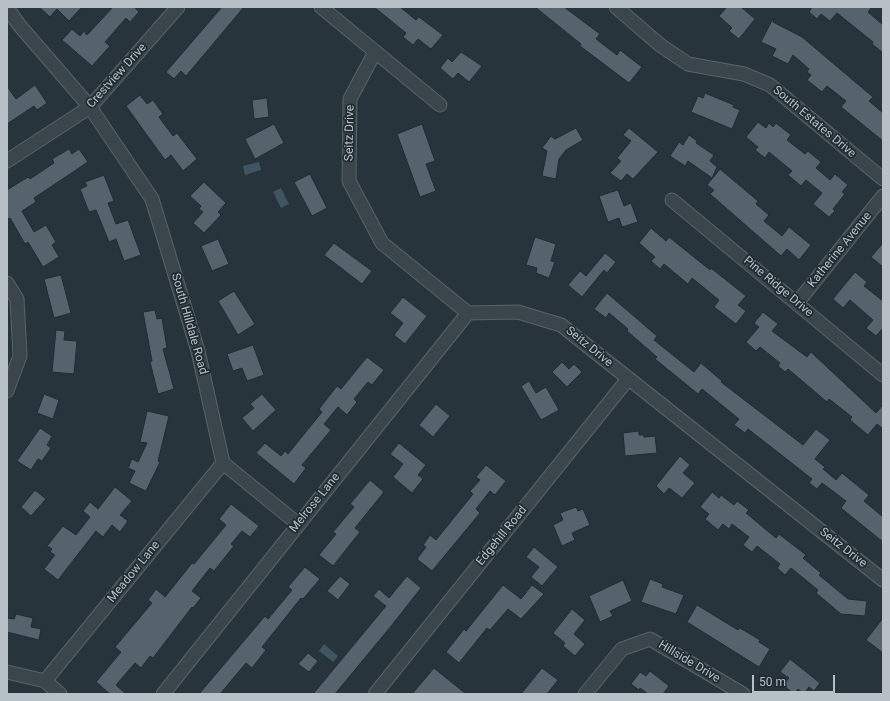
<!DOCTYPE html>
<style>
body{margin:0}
#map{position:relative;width:890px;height:701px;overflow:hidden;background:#27343b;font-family:Roboto,sans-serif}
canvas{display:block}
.frame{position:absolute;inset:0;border:8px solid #b7c0c7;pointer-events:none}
.scale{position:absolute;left:752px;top:675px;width:83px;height:18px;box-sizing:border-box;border:2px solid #b7c0c7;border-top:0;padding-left:5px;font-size:12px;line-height:14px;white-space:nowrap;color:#b7c0c7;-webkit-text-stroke:3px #202a31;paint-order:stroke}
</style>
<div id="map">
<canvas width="890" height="701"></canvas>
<div class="frame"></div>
<div class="scale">50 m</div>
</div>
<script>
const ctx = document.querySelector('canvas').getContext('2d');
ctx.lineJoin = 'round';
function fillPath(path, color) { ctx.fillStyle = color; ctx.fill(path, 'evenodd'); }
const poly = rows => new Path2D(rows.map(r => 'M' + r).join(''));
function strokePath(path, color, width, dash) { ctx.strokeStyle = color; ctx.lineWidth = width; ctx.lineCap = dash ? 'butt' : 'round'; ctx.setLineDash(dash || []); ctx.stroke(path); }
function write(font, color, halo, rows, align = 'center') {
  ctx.font = font + ' Roboto,sans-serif'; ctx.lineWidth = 3.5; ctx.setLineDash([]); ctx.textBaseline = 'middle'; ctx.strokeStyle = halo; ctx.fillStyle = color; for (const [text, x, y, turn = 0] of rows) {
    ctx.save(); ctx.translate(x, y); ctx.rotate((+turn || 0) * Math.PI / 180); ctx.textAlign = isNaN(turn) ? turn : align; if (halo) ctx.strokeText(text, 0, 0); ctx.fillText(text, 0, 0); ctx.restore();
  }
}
fillPath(poly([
 [259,162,261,170,245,175,243,166],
 [281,188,289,204,281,208,273,192],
 [324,644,338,656,333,662,319,651]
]), '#3f5562');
const building = poly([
 [39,7,82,7,69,21,57,9,50,17,39,7],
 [113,7,134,7,139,12,130,22,126,18,105,42,110,46,92,66,62,40,72,29,80,36,84,31,87,35,113,7],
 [222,7,244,7,186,76,181,71,174,79,166,72,222,7],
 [374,7,400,7,416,20,419,17,443,35,431,49,418,39,413,45,403,37,406,33,374,7],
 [535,7,564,7,600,34,596,39,617,55,620,50,642,67,629,83,580,46,581,44,535,7],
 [727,7,741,7,755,19,739,39,729,31,732,28,719,16,727,7],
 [812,7,872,7,868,12,883,25,883,53,872,44,873,42,837,13,830,21,821,14,817,19,809,12,812,7],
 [773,18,773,22,802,37,873,97,869,101,883,113,883,141,841,107,846,101,827,86,822,92,807,80,811,75,807,72,809,69,793,55,788,64,772,56,776,49,761,42,773,18],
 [461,52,482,66,469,82,458,73,453,79,440,68,448,58,452,62,461,52],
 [35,85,47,103,37,110,34,106,7,124,7,86,16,99,35,85],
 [705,93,734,105,733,107,740,110,732,129,691,112,698,96,703,98,705,93],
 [140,95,147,104,153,100,163,114,159,117,173,136,177,133,197,159,183,171,171,155,165,160,126,106,140,95],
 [267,98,269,117,254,119,252,100,267,98],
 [758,122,766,128,769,123,773,127,776,123,791,135,787,140,805,154,808,151,821,162,816,168,830,180,835,174,848,185,842,192,845,194,833,209,835,211,829,217,813,204,822,193,806,180,801,186,788,175,792,171,769,152,765,158,755,150,758,147,746,137,758,122],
 [274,124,284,143,255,159,245,139,274,124],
 [422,124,435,161,426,164,436,191,420,197,397,134,422,124],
 [576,128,583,140,566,150,559,159,556,179,542,176,547,151,542,148,551,136,555,139,576,128],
 [629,128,658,152,633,179,627,174,621,181,610,173,621,161,617,158,631,141,623,135,629,128],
 [689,135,697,141,696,143,714,155,710,161,717,167,712,178,688,161,685,166,670,156,679,142,683,145,689,135],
 [69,149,72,154,79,149,88,162,34,198,36,202,22,211,34,232,46,225,56,242,52,245,59,257,43,267,28,242,25,244,10,218,7,220,7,190,28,177,30,179,54,163,52,159,69,149],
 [720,169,758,201,756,204,769,215,764,221,782,236,789,227,811,245,799,260,787,249,781,256,710,194,714,190,707,185,720,169],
 [310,174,327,208,312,216,294,182,310,174],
 [104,175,114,201,108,203,116,224,128,220,141,255,124,261,116,239,109,242,96,210,89,212,80,189,87,186,85,182,104,175],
 [204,182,226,203,218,212,221,215,204,233,193,223,203,212,199,209,201,206,190,196,204,182],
 [618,190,624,206,631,203,638,222,622,227,619,218,608,222,599,196,618,190],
 [651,228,666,241,669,237,710,270,711,268,746,296,738,305,746,311,736,324,714,307,719,300,692,278,688,284,664,264,660,269,651,261,655,257,639,243,651,228],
 [535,237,556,244,551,261,555,262,549,278,536,273,537,268,526,265,535,237],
 [218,239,229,264,212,271,201,246,218,239],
 [334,243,372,271,362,284,324,255,334,243],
 [883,243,883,267,871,257,883,243],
 [605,253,616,262,607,273,604,270,582,297,568,285,580,271,586,276,605,253],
 [855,272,867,282,864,286,883,301,883,328,876,336,866,328,873,320,850,300,843,308,833,299,855,272],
 [61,275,71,313,54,318,44,279,61,275],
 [234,291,255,324,238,335,218,301,234,291],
 [607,293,657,336,654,340,694,372,701,363,722,381,721,382,803,445,816,429,830,440,815,459,825,467,823,469,836,480,842,473,869,495,864,501,883,517,883,542,841,508,846,501,822,483,817,489,809,483,812,479,784,457,748,429,745,433,734,425,739,419,702,389,698,394,655,359,657,357,627,331,628,329,609,313,606,318,594,309,607,293],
 [403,297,427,316,405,344,394,335,403,323,390,313,403,297],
 [155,310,157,319,162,318,167,348,163,349,174,389,158,394,150,362,152,361,143,312,155,310],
 [763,312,778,324,772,331,807,357,811,352,876,413,883,405,883,429,877,424,868,435,850,420,852,417,829,399,827,402,788,369,785,372,778,366,780,363,760,347,756,351,746,342,759,327,754,323,763,312],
 [56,330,65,331,64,340,77,341,74,374,52,372,56,330],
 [253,345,264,375,247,381,242,368,233,371,227,354,253,345],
 [367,357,384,370,372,385,368,382,354,399,357,402,347,415,338,407,324,424,331,430,302,465,306,468,294,484,256,453,265,443,281,456,285,451,288,454,322,412,319,409,337,386,341,389,367,357],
 [562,362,569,369,574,364,582,372,567,387,552,372,562,362],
 [529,381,536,393,546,387,559,410,541,420,521,386,529,381],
 [44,394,59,400,53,419,37,413,44,394],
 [262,394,276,410,253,431,242,418,254,408,250,404,262,394],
 [436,404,450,416,433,437,419,425,436,404],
 [147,411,169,416,158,461,160,462,146,491,129,483,135,471,128,468,132,459,138,462,147,443,140,442,147,411],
 [40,428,52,436,47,445,51,448,42,461,38,459,31,470,17,461,40,428],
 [639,431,639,435,644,435,644,437,655,436,657,453,625,456,623,433,639,431],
 [399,443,426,465,418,475,423,479,412,493,393,477,403,464,390,454,399,443],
 [680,456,690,465,683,473,695,483,682,498,669,488,664,494,656,486,680,456],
 [486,465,506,481,495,495,490,491,476,509,480,513,432,571,417,559,426,547,423,545,430,535,436,540,473,494,470,491,480,480,476,477,486,465],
 [370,480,384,492,355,528,360,532,333,566,319,555,336,534,333,532,354,507,350,504,370,480],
 [115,487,132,501,120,515,128,521,120,532,112,525,103,537,96,531,58,580,44,569,55,555,50,552,52,549,47,546,63,526,76,535,90,517,83,511,90,502,98,509,115,487],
 [35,490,46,499,31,516,21,507,35,490],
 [712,492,719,498,721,495,734,505,737,501,749,510,746,513,776,538,779,534,806,555,803,558,821,573,819,575,848,599,867,601,865,616,841,614,816,593,818,590,791,568,785,575,777,568,780,564,757,546,752,552,743,545,749,537,732,524,729,529,723,524,718,530,705,519,709,514,700,507,712,492],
 [231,504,259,526,250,537,242,531,231,544,234,546,214,571,210,568,192,591,201,598,193,608,192,607,153,658,150,656,141,668,135,663,116,685,126,694,110,694,96,682,121,652,115,647,152,603,148,600,156,589,165,597,192,563,194,564,226,525,219,519,231,504],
 [576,507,578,511,583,509,590,525,572,533,575,540,562,546,553,525,563,520,560,513,576,507],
 [534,547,558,567,542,586,531,577,539,567,526,557,534,547],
 [305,567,320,579,303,599,301,598,262,647,266,650,252,668,246,663,220,694,199,694,265,616,268,619,292,590,288,587,305,567],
 [340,576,350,584,338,600,327,591,340,576],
 [407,576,421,588,392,625,335,694,313,694,386,606,373,596,379,589,389,598,407,576],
 [650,579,663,584,662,587,684,595,676,614,641,602,650,579],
 [623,580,632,601,610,611,613,616,600,622,589,596,623,580],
 [503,585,521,599,532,585,544,594,521,619,508,609,490,630,487,628,459,663,446,652,464,629,466,631,503,585],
 [697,605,738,630,740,628,760,640,759,642,770,649,759,667,687,622,697,605],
 [572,609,585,620,574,634,585,644,575,656,563,646,565,643,553,633,572,609],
 [16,614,33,618,31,627,41,629,39,640,7,632,7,618,14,619,16,614],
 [883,618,883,653,866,640,883,618],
 [308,653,318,661,309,672,298,664,308,653],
 [790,659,820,683,814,691,809,687,804,694,798,689,794,694,783,685,789,678,780,672,790,659],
 [434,668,466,694,412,694,434,668],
 [542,668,558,680,547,694,521,694,542,668],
 [650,671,669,686,663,694,648,694,640,688,639,690,631,684,640,672,646,676,650,671]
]);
fillPath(building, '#56636c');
strokePath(building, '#222c33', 1);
const minor = poly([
 [321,7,440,105],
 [616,7,660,45,688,64,744,74,770,85,883,179],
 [7,8,20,26,90,107,152,199,198,351,223,463,298,524],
 [375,52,350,99,349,181,382,243,468,313,518,312,561,325,883,580],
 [7,161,90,107,178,7],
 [672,200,883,375],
 [7,283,17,299,20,356,7,391],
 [797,303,883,196],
 [7,672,45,681,60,694],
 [45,681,223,463],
 [163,694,468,313],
 [375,694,628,379],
 [585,694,622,649,650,639,743,694]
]);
strokePath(minor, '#59636a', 15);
strokePath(minor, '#3b454c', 13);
write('12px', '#b7c0c7', '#202a31', [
 ["Crestview Drive",117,76,-48],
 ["South Estates Drive",814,122,40],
 ["Seitz Drive",350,133,-89],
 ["Katherine Avenue",840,250,-51],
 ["Pine Ridge Drive",778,287,40],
 ["South Hilldale Road",189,324,74],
 ["Seitz Drive",589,347,39],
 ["Melrose Lane",315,503,-51],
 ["Edgehill Road",502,536,-51],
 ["Seitz Drive",843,548,38],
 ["Meadow Lane",134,572,-51],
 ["Hillside Drive",689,662,31]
]);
</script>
